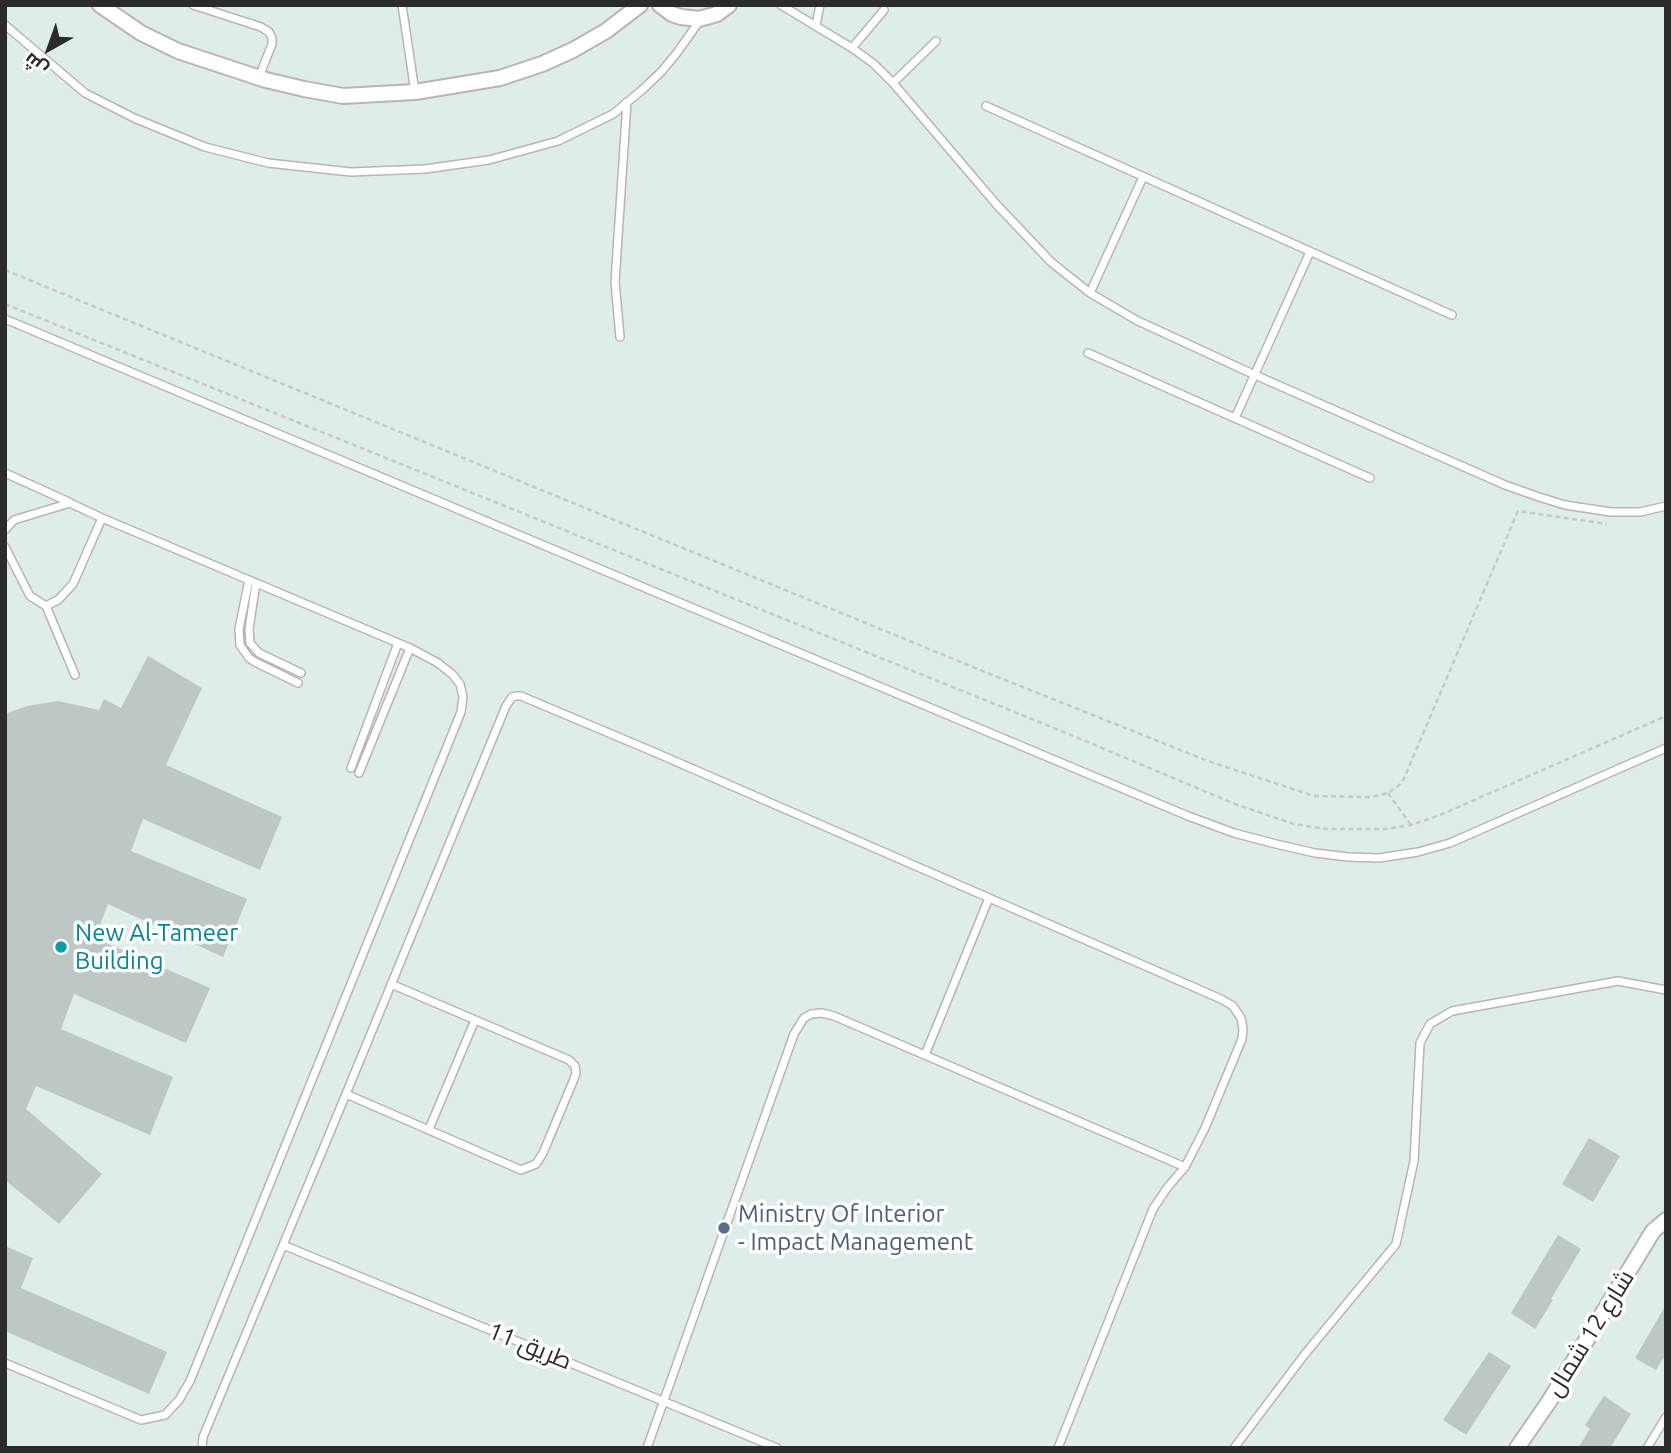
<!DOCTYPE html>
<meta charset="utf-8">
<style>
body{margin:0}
#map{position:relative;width:1671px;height:1453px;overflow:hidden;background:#deecea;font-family:Ubuntu,Cairo,sans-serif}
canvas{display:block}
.frame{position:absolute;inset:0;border:7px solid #2b2b2b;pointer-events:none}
.north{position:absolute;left:14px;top:14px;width:70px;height:70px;-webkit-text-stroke:5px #fff;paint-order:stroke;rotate:220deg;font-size:19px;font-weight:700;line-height:28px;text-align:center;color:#2b2b2b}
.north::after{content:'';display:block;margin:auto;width:24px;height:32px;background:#2b2b2b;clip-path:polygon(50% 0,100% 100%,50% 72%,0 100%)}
</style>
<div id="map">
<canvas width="1671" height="1453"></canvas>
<div class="frame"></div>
<div class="north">ش</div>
</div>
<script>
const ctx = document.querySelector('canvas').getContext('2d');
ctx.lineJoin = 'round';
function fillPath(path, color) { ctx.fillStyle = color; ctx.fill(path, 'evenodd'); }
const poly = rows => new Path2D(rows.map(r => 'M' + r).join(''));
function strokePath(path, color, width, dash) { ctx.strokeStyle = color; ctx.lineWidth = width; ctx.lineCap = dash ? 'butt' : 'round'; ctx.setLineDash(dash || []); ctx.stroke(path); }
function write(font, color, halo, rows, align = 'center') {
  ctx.font = font + ' Ubuntu,Cairo,sans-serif'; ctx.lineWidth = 7; ctx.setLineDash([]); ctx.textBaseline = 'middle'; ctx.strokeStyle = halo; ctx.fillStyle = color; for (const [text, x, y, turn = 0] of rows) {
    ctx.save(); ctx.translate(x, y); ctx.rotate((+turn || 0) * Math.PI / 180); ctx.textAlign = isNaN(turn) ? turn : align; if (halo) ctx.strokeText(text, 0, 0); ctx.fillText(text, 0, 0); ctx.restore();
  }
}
fillPath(poly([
 [148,656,202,688,166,765,282,817,260,870,143,819,131,851,247,899,223,957,108,904,95,938,210,988,186,1043,74,994,61,1029,173,1077,150,1135,36,1086,26,1109,102,1174,59,1224,5,1180,5,714,27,706,58,701,99,710,104,699,121,708],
 [1589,1138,1620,1156,1593,1202,1562,1184],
 [1558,1235,1581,1249,1551,1299,1553,1300,1535,1329,1511,1313],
 [5,1246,33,1258,21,1288,167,1352,149,1394,5,1331],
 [1666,1305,1666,1354,1656,1370,1635,1358],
 [1489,1352,1511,1366,1466,1435,1443,1420],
 [1604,1396,1631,1414,1610,1448,1578,1448,1590,1429,1585,1425]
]), '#bdc7c6');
const lane = poly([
 [193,5,261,27,269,32,272,38,272,44,259,77],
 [402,5,415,92],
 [781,5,852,48,874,64,893,83,997,205,1051,262,1090,293,1136,320,1255,375,1505,485,1539,497,1565,505,1611,512,1640,512,1666,506],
 [5,25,85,93,134,118,205,147,268,163,351,172,425,169,489,160,558,141,613,114,642,90,661,72,676,54,701,19],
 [816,25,820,5],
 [852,48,884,10],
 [893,83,936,41],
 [986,106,1452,315],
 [1090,293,1143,177],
 [5,319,1188,816,1234,833,1276,844,1315,853,1348,857,1379,858,1418,852,1450,843,1666,748],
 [620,337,615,282,627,102],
 [1088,353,1370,478],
 [1235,418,1310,252],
 [5,473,69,502],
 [5,530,14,520,70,503,102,518,73,584,58,600,46,606],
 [5,547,30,596,46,606,75,675],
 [249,580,239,629,240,645,249,658,255,662,298,683],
 [256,583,249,629,250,643,259,653,301,673],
 [351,768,398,643],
 [359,773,410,648],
 [925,1055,989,898],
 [346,1094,521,1170,536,1164,543,1153,574,1079,576,1073,575,1066,569,1060,391,984],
 [429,1129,475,1020],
 [283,1245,777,1448],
 [5,1363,141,1420,165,1415,179,1400,190,1381,461,712,463,697,460,684,452,674,438,663,410,648,102,518],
 [202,1448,203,1437,346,1094,506,706,512,697,516,696,521,696,654,752,1221,999,1233,1006,1241,1018,1243,1029,1242,1039,1205,1128,1185,1167,1167,1188,1153,1209,1058,1448],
 [647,1448,794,1034,804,1018,811,1014,822,1013,834,1016,1185,1167],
 [1234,1448,1305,1354,1396,1244,1414,1161,1420,1043,1430,1024,1452,1011,1618,981,1666,990],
 [1647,1448,1666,1417]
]);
const street = poly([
 [100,5,141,33,178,51,266,80,304,89,343,96,415,92,500,78,542,64,573,50,606,31,640,5],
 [660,5,672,14,681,17,699,19,717,14,729,5],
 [1517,1448,1550,1400,1653,1231,1666,1220]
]);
strokePath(lane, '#bdb3b1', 10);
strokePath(street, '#bdb3b1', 18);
strokePath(poly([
 [5,270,990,674,1208,761,1314,796,1371,797,1388,793,1402,783,1518,511,1607,524],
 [5,304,1064,732,1235,804,1294,824,1326,829,1387,829,1411,825,1440,815,1666,716],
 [1388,793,1411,825]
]), '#c8c8c8', 2.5, [5, 3.5]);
strokePath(lane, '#fff', 7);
strokePath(street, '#fff', 14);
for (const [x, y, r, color] of [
 [61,947,7,"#0f9aa8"],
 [724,1228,7,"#5c6f8a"]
]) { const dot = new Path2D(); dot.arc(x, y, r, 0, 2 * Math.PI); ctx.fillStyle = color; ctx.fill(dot); strokePath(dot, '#fff', 2.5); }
write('24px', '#0d838f', '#fff', [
 ["New Al-Tameer",75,933],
 ["Building",75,961]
], 'left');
write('24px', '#4e5e75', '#fff', [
 ["Ministry Of Interior",738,1214],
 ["- Impact Management",738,1242]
], 'left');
write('24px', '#2b2b2b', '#fff', [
 ["شارع 12 شمال",1590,1333,-58],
 ["طريق 11",530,1346,22]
]);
</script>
